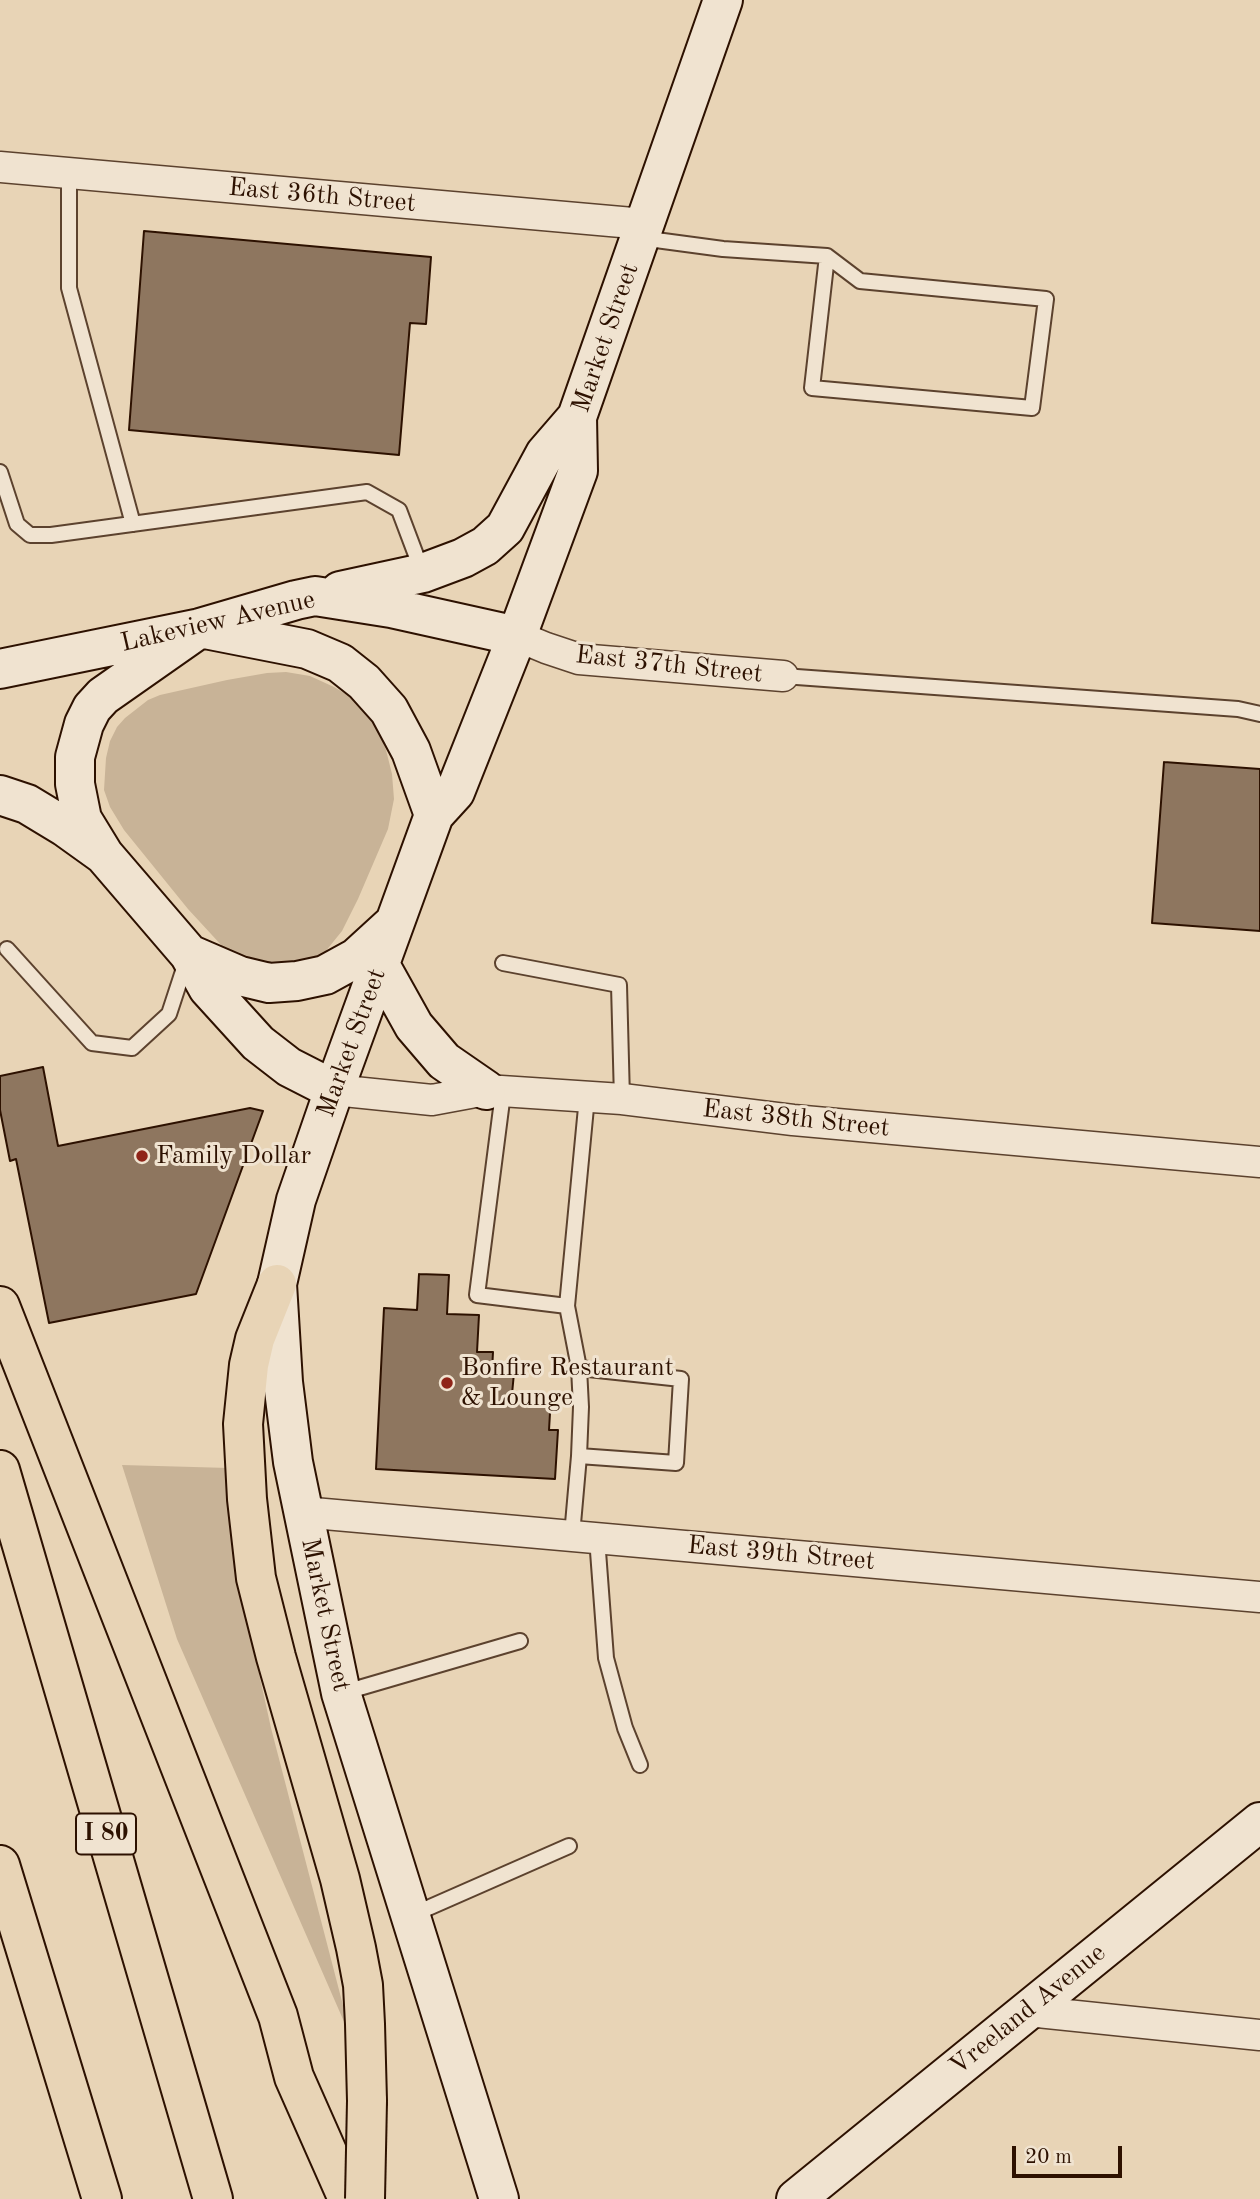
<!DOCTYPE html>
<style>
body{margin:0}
#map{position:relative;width:1260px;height:2199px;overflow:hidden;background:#e8d4b6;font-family:"Old Standard TT",serif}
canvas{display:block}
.scale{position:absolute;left:1012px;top:2146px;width:110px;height:32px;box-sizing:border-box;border:4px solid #2d1100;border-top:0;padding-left:9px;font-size:21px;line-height:24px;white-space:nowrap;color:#2d1100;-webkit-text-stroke:5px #f0e3d0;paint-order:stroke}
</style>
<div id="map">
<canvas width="1260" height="2199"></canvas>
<div class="scale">20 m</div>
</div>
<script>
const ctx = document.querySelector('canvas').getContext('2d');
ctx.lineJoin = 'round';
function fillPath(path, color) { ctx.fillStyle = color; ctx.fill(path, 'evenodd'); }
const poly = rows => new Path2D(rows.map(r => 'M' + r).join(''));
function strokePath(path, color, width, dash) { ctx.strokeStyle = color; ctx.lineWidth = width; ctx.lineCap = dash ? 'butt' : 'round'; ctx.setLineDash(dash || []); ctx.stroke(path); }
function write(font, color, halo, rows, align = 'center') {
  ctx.font = font + ' "Old Standard TT",serif'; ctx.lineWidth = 6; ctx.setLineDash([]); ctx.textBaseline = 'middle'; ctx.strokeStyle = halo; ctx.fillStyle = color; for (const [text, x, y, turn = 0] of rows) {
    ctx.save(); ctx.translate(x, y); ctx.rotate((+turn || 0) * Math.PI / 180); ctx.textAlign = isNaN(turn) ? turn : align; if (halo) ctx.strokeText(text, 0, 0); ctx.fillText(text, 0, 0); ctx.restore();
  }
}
fillPath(poly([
 [286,672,310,676,334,687,351,697,364,709,380,735,386,750,392,774,394,799,388,829,358,899,342,931,325,952,311,960,269,966,234,955,223,947,188,909,124,830,110,807,104,790,106,758,110,741,117,727,125,718,148,700,160,695,227,680,267,673],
 [122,1465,229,1468,238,1578,271,1728,352,2040,177,1639]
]), '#c8b397');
const building = poly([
 [144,231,431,257,426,324,410,323,399,455,129,430,144,231],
 [1164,762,1260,769,1260,931,1152,923,1164,762],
 [43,1067,58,1146,250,1108,263,1111,196,1294,49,1323,16,1159,10,1161,0,1110,0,1076,43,1067],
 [419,1274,449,1275,447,1314,479,1315,477,1352,493,1352,492,1371,514,1373,512,1394,551,1396,549,1430,558,1430,555,1479,376,1469,384,1308,417,1310,419,1274]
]);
fillPath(building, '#8e765f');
strokePath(building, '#2d1100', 2);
const service = poly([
 [69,173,69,288,133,524],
 [641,238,723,249,827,256,860,281,1046,299,1032,408,812,388,827,256],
 [0,472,17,524,30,535,51,535,367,492,399,510,422,571],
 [783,676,1238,709,1260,714],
 [7,949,92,1043,132,1048,169,1014,186,962],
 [503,963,619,985,622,1099],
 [503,1093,477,1295,567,1306,587,1097],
 [567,1306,579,1368,581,1407,579,1456],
 [572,1535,579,1456,676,1463,681,1379,579,1368],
 [597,1538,606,1658,625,1728,640,1765],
 [342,1693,520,1641],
 [412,1915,569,1846]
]);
const minor = poly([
 [0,167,644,224],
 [517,636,546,648,579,659,783,676],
 [334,1090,432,1100,486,1090,622,1099,793,1120,1260,1162],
 [302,1512,1260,1597],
 [1028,2011,1260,2035]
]);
const secondary = poly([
 [340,591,423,573,463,558,485,546,505,528,545,454,577,417],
 [0,669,200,628,296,600,315,596,391,608,517,636],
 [0,795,27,804,65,827,104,855,189,954,208,988,258,1043,289,1067,334,1090],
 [104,855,82,819,75,784,75,757,84,724,92,708,103,696,200,628,307,649,340,663,364,682,389,710,411,751,434,815],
 [189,954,240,976,269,983,297,981,325,975,356,958,391,926],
 [380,965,414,1026,444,1061,486,1090],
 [499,2199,341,1693,293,1462,283,1382,277,1284,296,1200,334,1090,434,815,455,792,517,636,578,471,577,417,723,0],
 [796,2199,1260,1822]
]);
const motorway = poly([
 [277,1284,255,1339,249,1365,243,1424,247,1499,256,1578,276,1657,340,1879,356,1948,363,1985,365,2024,367,2101],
 [0,1306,278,2016,294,2077,348,2199],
 [0,1470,213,2199],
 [0,1865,102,2199]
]);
strokePath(service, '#5c422e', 18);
strokePath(minor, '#5c422e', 33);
strokePath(secondary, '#2d1100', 42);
strokePath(motorway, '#2d1100', 42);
strokePath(service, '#f0e3d0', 14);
strokePath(minor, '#f0e3d0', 30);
strokePath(secondary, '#f0e3d0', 38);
strokePath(motorway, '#e8d4b6', 38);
const motorwayBridge = poly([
 [365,2199,367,2101]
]);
strokePath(motorwayBridge, '#2d1100', 42, []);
strokePath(motorwayBridge, '#e8d4b6', 38);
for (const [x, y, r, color] of [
 [142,1156,7,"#8f2418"],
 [447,1383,7,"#8f2418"]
]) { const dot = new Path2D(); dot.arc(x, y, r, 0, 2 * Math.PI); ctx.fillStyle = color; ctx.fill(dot); strokePath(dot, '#f0e3d0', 2.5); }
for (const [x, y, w] of [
 [106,1834,60]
]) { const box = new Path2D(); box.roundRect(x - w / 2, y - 20.5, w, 41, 5); ctx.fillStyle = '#f0e3d0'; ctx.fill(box); strokePath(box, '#2d1100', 2); }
write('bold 24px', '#2d1100', null, [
 ["I 80",106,1834]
]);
write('26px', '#2d1100', '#f0e3d0', [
 ["East 36th Street",322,196,5],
 ["Market Street",606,338,-71],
 ["Lakeview Avenue",218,622,-13],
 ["East 37th Street",669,665,6],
 ["Market Street",352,1043,-70],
 ["East 38th Street",796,1119,6],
 ["East 39th Street",781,1554,5],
 ["Market Street",325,1615,78],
 ["Vreeland Avenue",1028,2010,-39]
]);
write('26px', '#2d1100', '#f0e3d0', [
 ["Family Dollar",156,1156],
 ["Bonfire Restaurant",461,1368],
 ["& Lounge",461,1398]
], 'left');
</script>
